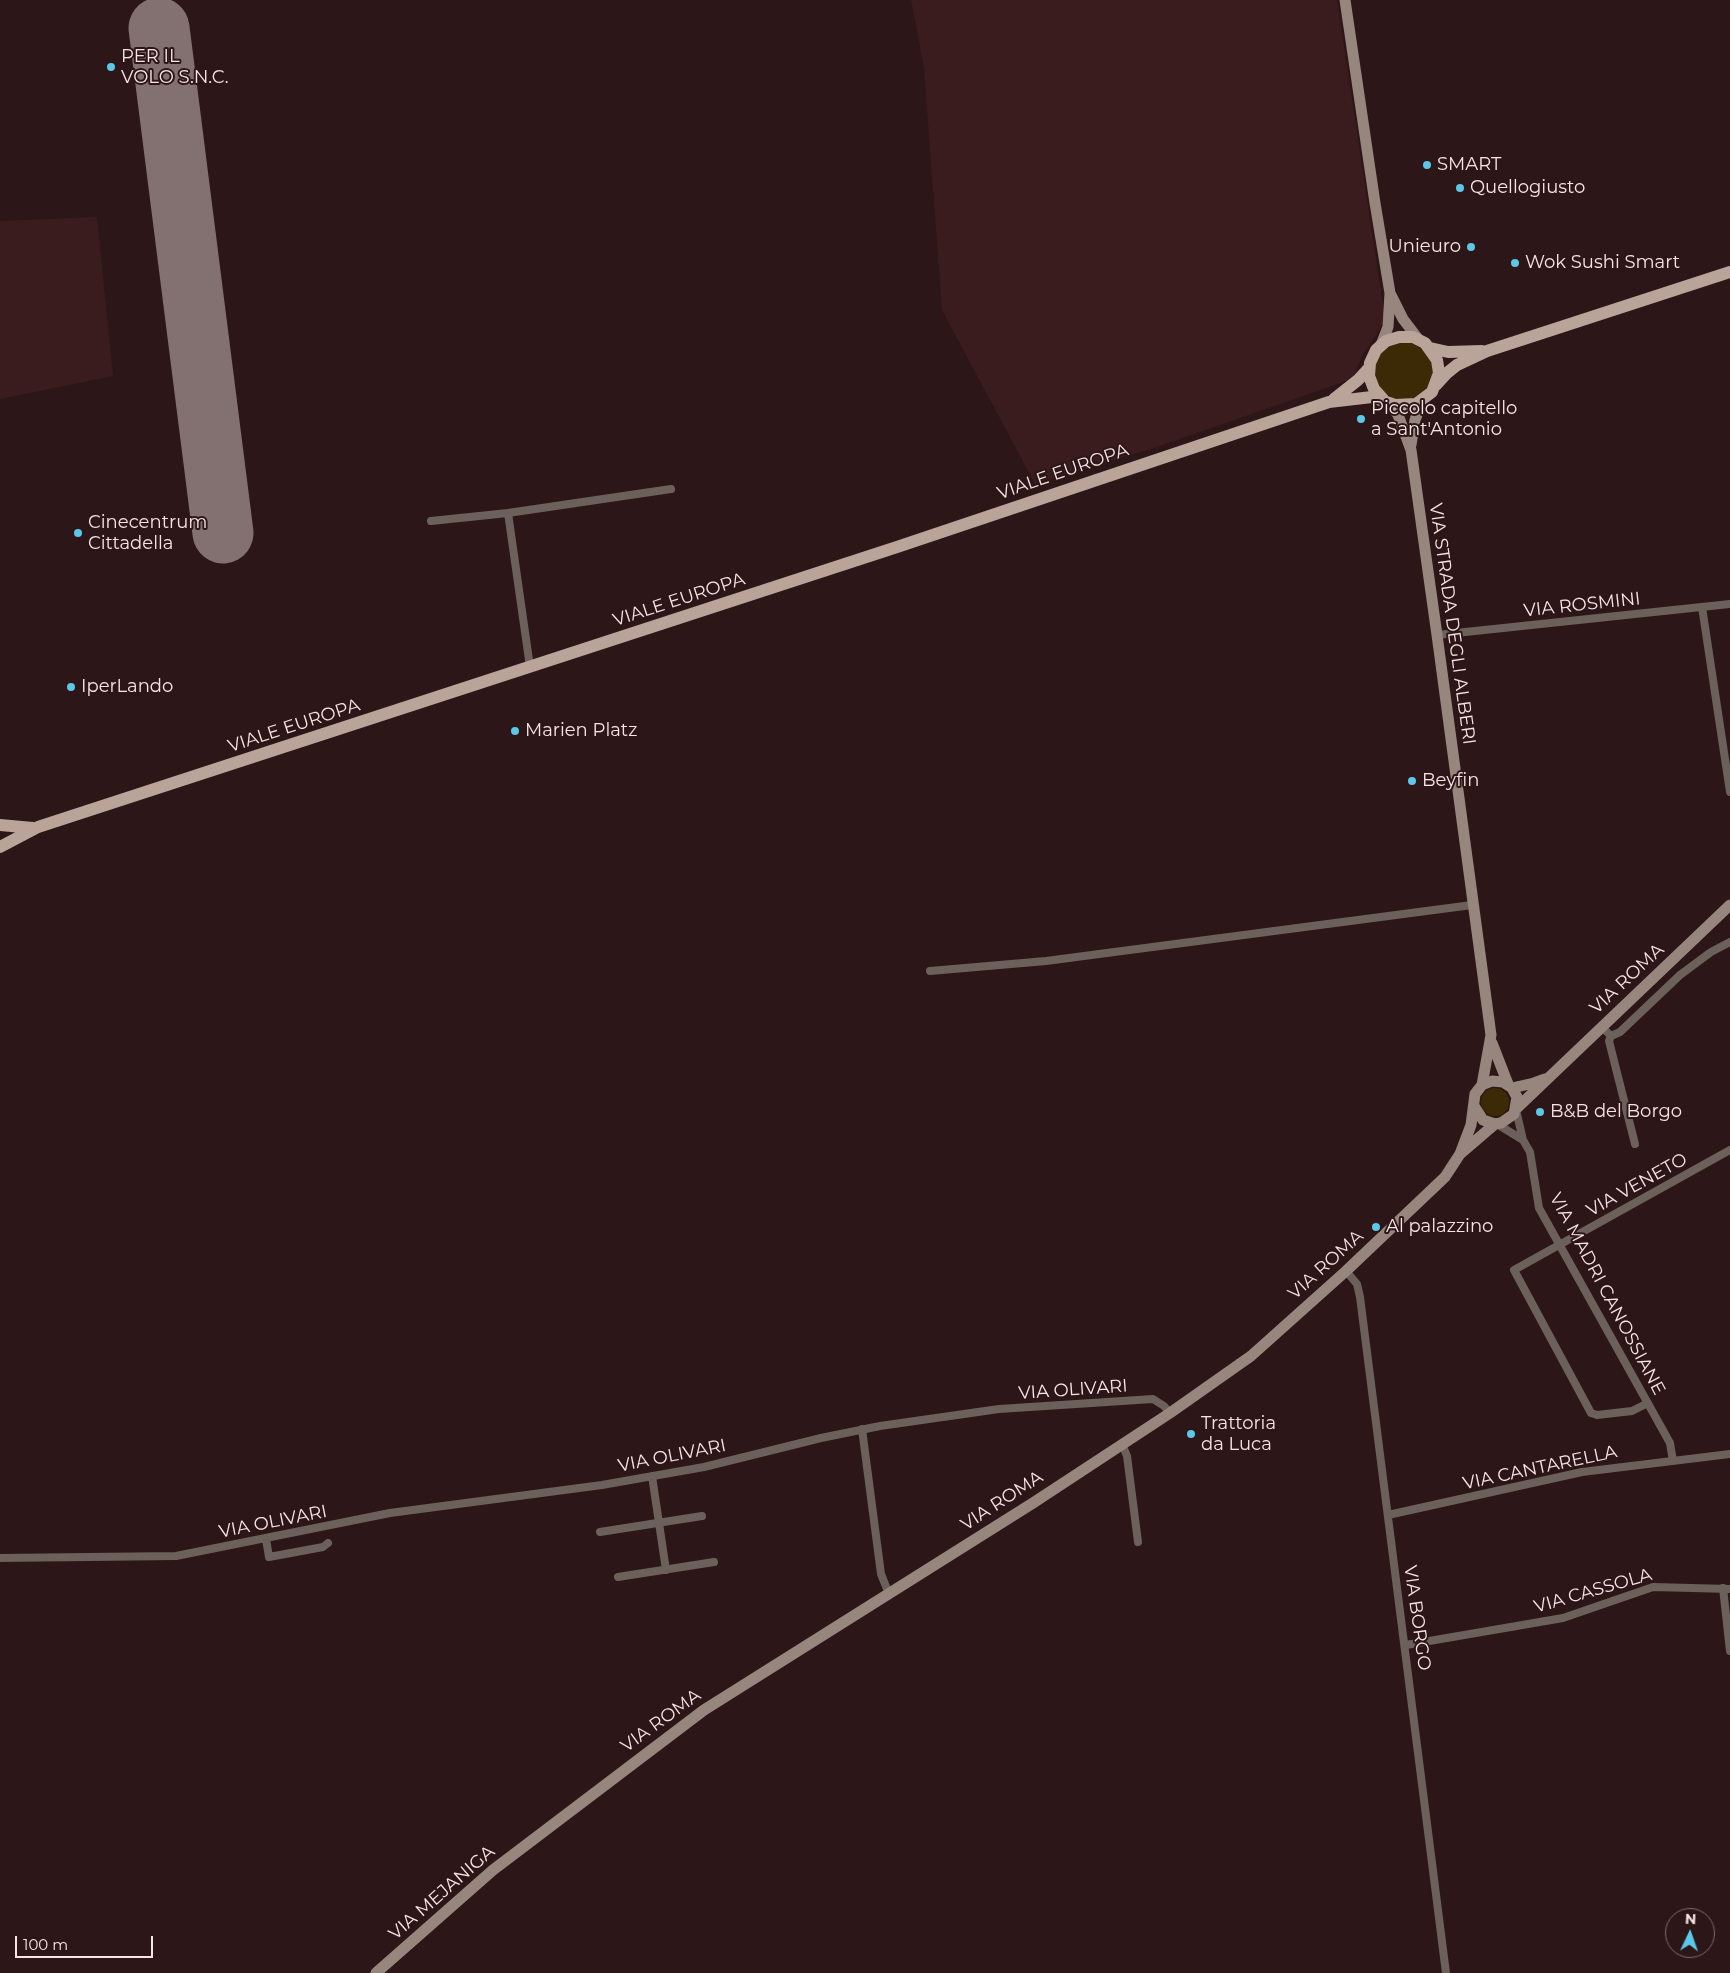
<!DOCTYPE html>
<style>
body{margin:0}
#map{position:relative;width:1730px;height:1973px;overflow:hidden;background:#2c1617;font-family:Montserrat,sans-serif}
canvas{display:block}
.north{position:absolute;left:1665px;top:1908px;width:50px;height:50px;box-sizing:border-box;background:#2c1617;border:1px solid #7d6969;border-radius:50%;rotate:3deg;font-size:14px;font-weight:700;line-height:20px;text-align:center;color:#f6e5e5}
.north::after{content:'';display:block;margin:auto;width:18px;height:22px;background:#5bc8e7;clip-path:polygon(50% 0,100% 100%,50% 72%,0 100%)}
.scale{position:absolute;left:15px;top:1936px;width:138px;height:22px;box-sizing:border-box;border:2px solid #f6e5e5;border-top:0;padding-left:6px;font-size:15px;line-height:18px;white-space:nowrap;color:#f6e5e5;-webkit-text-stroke:4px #2c1617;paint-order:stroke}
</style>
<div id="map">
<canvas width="1730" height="1973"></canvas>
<div class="north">N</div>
<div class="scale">100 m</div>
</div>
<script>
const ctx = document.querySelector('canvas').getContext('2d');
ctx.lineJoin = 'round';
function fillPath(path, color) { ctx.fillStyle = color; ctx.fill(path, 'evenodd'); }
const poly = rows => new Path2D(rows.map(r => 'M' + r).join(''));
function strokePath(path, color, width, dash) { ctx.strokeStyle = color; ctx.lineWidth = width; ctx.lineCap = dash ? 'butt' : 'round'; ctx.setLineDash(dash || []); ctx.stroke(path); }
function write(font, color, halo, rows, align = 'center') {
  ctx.font = font + ' Montserrat,sans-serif'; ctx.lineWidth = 4; ctx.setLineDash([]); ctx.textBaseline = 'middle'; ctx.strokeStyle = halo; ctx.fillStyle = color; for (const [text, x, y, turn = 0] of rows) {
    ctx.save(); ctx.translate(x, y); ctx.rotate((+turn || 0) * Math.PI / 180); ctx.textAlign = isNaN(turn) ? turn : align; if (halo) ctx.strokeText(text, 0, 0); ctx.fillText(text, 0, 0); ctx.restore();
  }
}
fillPath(poly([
 [911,0,1337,0,1384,312,1383,325,1362,356,1354,375,1349,380,1154,448,1035,484,942,310,924,68],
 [97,217,113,376,0,399,0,221]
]), '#3a1c1e');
fillPath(poly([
 '1375 371a29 29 0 1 1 58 0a29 29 0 1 1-58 0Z',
 '1481 1102a14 14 0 1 1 28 0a14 14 0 1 1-28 0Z'
]), '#3c2906');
strokePath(poly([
 [159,28,223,533]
]), '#837070', 61);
strokePath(poly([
 [431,521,508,513],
 [1702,607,1730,792],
 [1437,635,1730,604],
 [530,667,508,513,671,489],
 [930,971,1046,961,1472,905],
 [1601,1026,1611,1036,1620,1032,1680,975,1711,952,1730,942],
 [1611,1036,1609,1041,1635,1144],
 [1516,1110,1523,1140,1530,1152,1539,1208,1670,1443,1673,1461],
 [1497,1124,1523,1140],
 [1346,1271,1357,1284,1360,1297,1446,1973],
 [1648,1403,1632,1411,1597,1415,1591,1413,1514,1270,1730,1150],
 [862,1429,881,1574,889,1594],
 [1122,1444,1127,1456,1138,1542],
 [652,1476,666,1570],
 [1388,1515,1582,1472,1730,1454],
 [600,1532,702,1516],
 [266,1539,269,1557,323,1547,328,1543],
 [0,1558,176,1556,390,1513,602,1485,704,1467,821,1438,880,1426,999,1409,1153,1399,1164,1406,1170,1413],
 [618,1577,714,1562],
 [1723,1588,1730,1651],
 [1406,1645,1563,1618,1653,1587,1730,1589]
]), '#6b605a', 8);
strokePath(poly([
 [1345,0,1375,203,1390,293,1388,327,1381,345],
 [1391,295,1403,319,1419,340],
 [1389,403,1398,415,1411,450,1437,635,1491,1035,1482,1085],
 [1411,445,1415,420,1422,401],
 [1492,1043,1508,1084],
 [1512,1088,1534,1083,1545,1079],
 [1517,1108,1730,905],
 [1460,1154,1495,1124],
 [376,1973,493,1870,704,1710,1033,1503,1170,1413,1251,1356,1346,1271,1445,1177,1460,1154,1471,1125,1475,1094,1482,1085,1492,1081,1503,1082,1512,1088,1517,1097,1514,1114,1501,1123,1495,1124,1483,1120,1474,1106]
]), '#97867d', 11);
strokePath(poly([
 [1430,348,1448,352,1482,351],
 [1436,385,1447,373,1457,365,1487,351,1730,272],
 [1334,399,1358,380,1369,368],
 [0,825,33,828],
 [0,847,38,827,897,547,1329,402,1372,397,1395,405,1416,404,1432,392,1439,373,1437,360,1425,343,1413,337,1399,337,1386,341,1376,350,1370,363,1369,376,1374,389,1383,399]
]), '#baa398', 12);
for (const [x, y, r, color] of [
 [111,67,5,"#5bc8e7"],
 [1427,165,5,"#5bc8e7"],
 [1460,188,5,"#5bc8e7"],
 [1471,247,5,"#5bc8e7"],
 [1515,263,5,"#5bc8e7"],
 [1361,419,5,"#5bc8e7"],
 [78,533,5,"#5bc8e7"],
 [71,687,5,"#5bc8e7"],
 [515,731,5,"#5bc8e7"],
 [1412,781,5,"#5bc8e7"],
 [1540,1112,5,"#5bc8e7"],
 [1376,1227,5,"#5bc8e7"],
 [1191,1434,5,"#5bc8e7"]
]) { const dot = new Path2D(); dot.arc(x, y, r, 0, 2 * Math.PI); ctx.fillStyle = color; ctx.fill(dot); strokePath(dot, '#2c1617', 2); }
write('18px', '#f6e5e5', '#2c1617', [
 ["PER IL",121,57],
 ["VOLO S.N.C.",121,78],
 ["SMART",1437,165],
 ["Quellogiusto",1470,188],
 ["Unieuro",1461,247,"right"],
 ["Wok Sushi Smart",1525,263],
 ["Piccolo capitello",1371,409],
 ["a Sant'Antonio",1371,430],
 ["Cinecentrum",88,523],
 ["Cittadella",88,544],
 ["IperLando",81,687],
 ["Marien Platz",525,731],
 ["Beyfin",1422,781],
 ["B&B del Borgo",1550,1112],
 ["Al palazzino",1386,1227],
 ["Trattoria",1201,1424],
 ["da Luca",1201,1445]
], 'left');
write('18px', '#f6e5e5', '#2c1617', [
 ["VIALE EUROPA",1063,472,-19],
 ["VIALE EUROPA",679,600,-18],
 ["VIA ROSMINI",1582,605,-6],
 ["VIA STRADA DEGLI ALBERI",1452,624,82],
 ["VIALE EUROPA",294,726,-18],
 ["VIA ROMA",1627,979,-43],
 ["VIA VENETO",1637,1185,-29],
 ["VIA ROMA",1326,1265,-42],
 ["VIA MADRI CANOSSIANE",1607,1294,62],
 ["VIA OLIVARI",1073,1390,-4],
 ["VIA OLIVARI",672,1456,-11],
 ["VIA CANTARELLA",1540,1468,-12],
 ["VIA ROMA",1002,1501,-33],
 ["VIA OLIVARI",273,1522,-11],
 ["VIA CASSOLA",1593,1591,-16],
 ["VIA BORGO",1417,1618,82],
 ["VIA ROMA",661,1721,-36],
 ["VIA MEJANIGA",442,1893,-41]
]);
</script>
